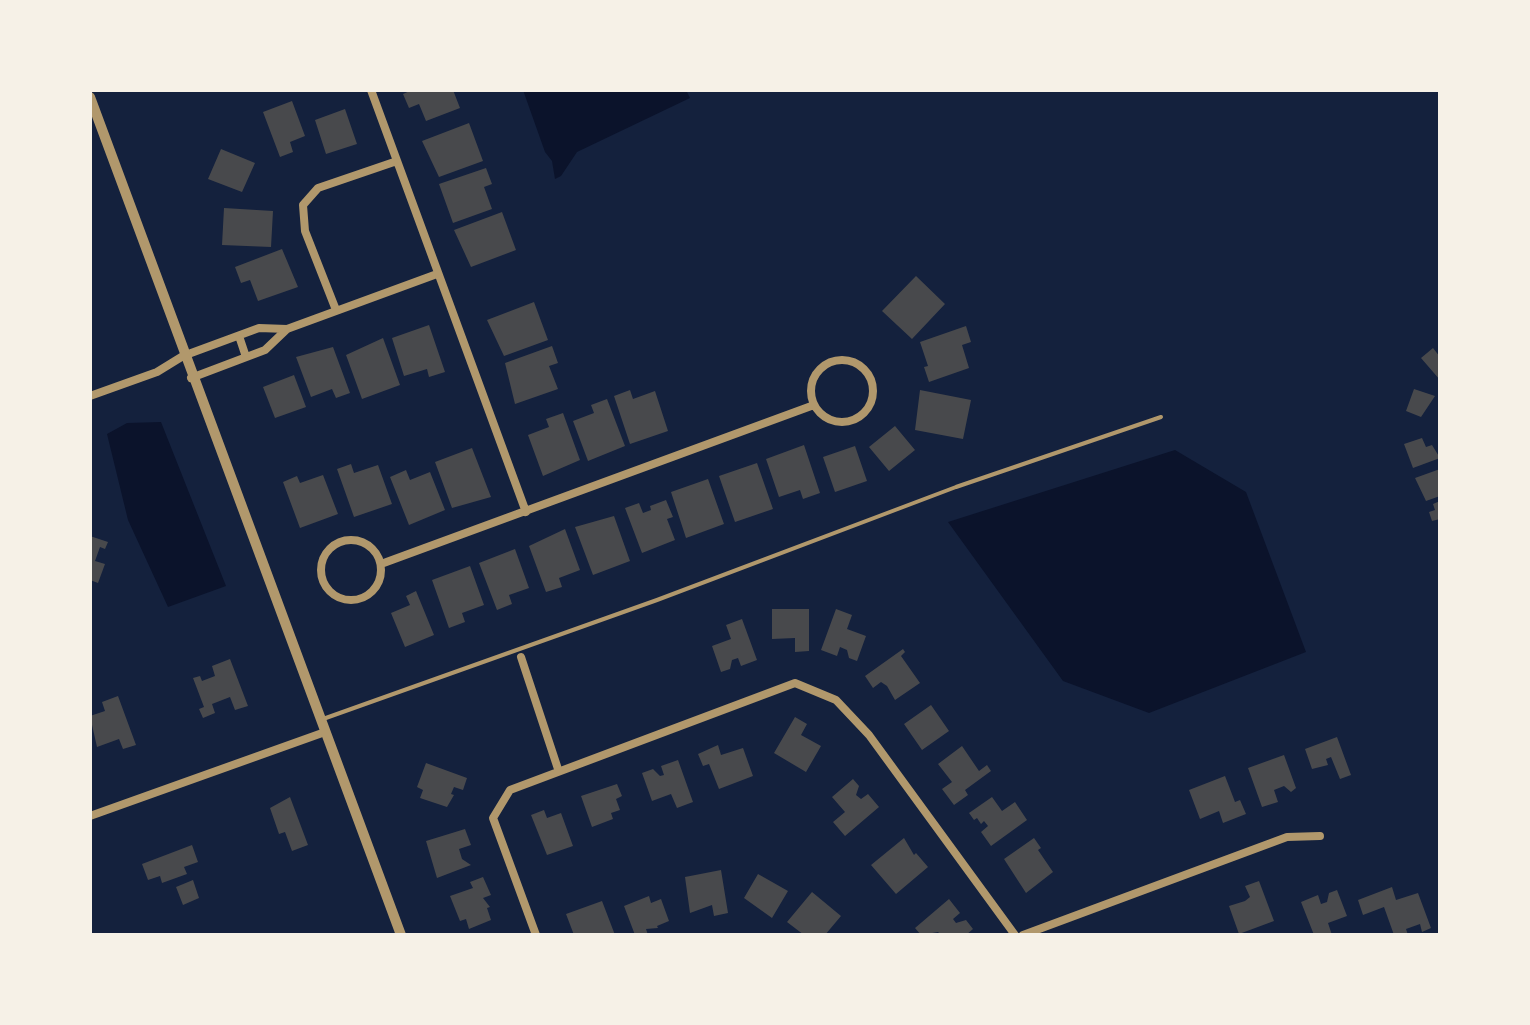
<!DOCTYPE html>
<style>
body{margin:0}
#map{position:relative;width:1530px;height:1025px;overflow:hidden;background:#14213d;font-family:"Fira Sans",sans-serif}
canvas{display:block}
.frame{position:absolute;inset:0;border:92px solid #f6f1e7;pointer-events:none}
</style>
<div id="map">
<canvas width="1530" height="1025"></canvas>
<div class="frame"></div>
</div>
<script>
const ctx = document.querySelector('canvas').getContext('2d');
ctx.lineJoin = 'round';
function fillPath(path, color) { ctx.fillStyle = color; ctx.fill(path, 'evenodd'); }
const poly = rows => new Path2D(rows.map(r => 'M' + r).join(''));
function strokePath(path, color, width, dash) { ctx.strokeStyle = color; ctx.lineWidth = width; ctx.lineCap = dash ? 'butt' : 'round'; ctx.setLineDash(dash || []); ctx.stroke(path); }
fillPath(poly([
 [523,90,686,90,690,98,577,152,561,176,555,179,552,161,545,152],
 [161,422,226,586,168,607,128,520,107,434,127,423],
 [1175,450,1246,492,1306,652,1149,713,1063,681,948,522]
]), '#0b132b');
fillPath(poly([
 [412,90,453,90,460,108,426,121,419,104,409,108,403,94],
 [292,101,305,136,290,142,293,152,280,157,263,112],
 [345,109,357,144,326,154,315,120],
 [469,123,483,161,439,177,422,141],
 [221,149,255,163,242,192,208,179],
 [486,168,492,184,484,187,492,209,453,223,439,184],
 [224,208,273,211,271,247,222,245],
 [502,212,516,250,471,267,454,230],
 [282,249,298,287,258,301,250,280,241,283,235,267],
 [916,276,945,304,912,339,882,311],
 [534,302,548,340,504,356,487,320],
 [429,325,445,372,429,377,427,369,404,376,392,338],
 [966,326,971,342,962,345,969,368,929,382,924,367,928,366,920,342],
 [383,338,400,385,362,399,346,355],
 [552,346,558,363,549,366,558,389,515,404,505,363],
 [333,347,350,393,336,398,332,389,311,397,296,357],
 [1433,348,1440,357,1440,380,1421,358],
 [294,375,306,407,275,418,263,387],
 [1414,389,1435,396,1421,417,1406,411],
 [630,390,633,399,655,391,668,431,630,444,614,396],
 [920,390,971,400,963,439,915,430],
 [607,399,625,446,588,461,573,421,594,413,591,405],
 [563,413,580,460,543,476,528,435,549,427,546,419],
 [895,426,915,450,889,471,869,447],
 [1422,438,1426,447,1432,445,1440,458,1413,468,1404,444],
 [804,445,820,493,803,499,800,490,779,497,766,459],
 [855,446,867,481,835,492,823,457],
 [472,448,491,497,452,508,435,462],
 [757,463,773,509,735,522,719,476],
 [351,464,354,473,378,465,392,504,354,517,337,469],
 [1440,469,1440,496,1426,501,1415,478],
 [406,470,410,480,430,472,445,510,409,525,390,477],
 [323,475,338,514,300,528,283,482,297,476,300,483],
 [708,479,724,524,686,538,671,492],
 [666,500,673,517,667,519,675,540,642,553,625,508,639,503,643,513,651,510,650,506],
 [1440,501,1440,519,1432,521,1429,512,1435,510,1433,504],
 [614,516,630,561,593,575,575,527],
 [565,529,580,570,559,578,562,587,546,592,529,546],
 [90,536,108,542,105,549,100,547,95,561,105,564,98,583,90,580],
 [515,549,529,588,509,595,512,604,497,610,479,563],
 [470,566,484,605,462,613,465,622,449,628,432,580],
 [416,591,434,635,405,647,391,613,410,605,406,596],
 [772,609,809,609,809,651,795,652,795,638,772,639],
 [836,609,852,615,847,629,866,636,857,661,849,658,847,650,840,647,837,656,821,650],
 [742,619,757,660,741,666,738,658,732,660,730,669,721,672,712,646,731,639,726,625],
 [903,649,905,652,901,656,920,683,895,700,887,686,881,682,873,688,865,676],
 [230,659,248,706,235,710,230,697,212,704,215,713,203,718,199,709,204,707,193,678,200,676,202,681,215,676,212,666],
 [118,696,136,745,123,749,119,739,97,747,90,716,105,711,102,702],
 [931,705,949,731,922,750,904,724],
 [795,717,807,724,801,735,821,746,806,772,774,753],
 [1337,737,1351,775,1340,779,1331,757,1326,759,1328,765,1312,769,1305,749],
 [718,745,721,755,743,748,753,776,719,789,709,764,703,766,698,754],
 [962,746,979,771,987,765,991,771,965,790,968,795,954,805,942,789,952,782,938,764],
 [1284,755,1296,788,1291,792,1284,786,1274,790,1278,802,1262,807,1248,768],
 [678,760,693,802,677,808,671,794,652,801,642,773,653,769,660,776,664,775,661,766],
 [426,763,467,778,463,790,454,787,451,794,454,795,447,807,420,798,423,790,417,787],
 [1225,776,1235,802,1240,800,1246,814,1223,823,1219,811,1200,819,1189,790],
 [853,779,859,786,856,795,861,799,868,794,879,807,845,836,833,822,845,812,832,797],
 [617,784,622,796,616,799,620,810,611,813,613,819,592,827,581,796],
 [290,797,308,845,292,851,285,832,279,834,270,808],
 [992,797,1002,811,1015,802,1027,820,991,846,981,832,988,826,984,821,981,824,977,818,974,820,969,813],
 [544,810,547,818,561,813,573,846,547,855,531,815],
 [465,829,471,845,459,849,462,859,471,865,437,878,426,841],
 [904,838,914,855,916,853,928,867,896,894,871,865],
 [1034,838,1041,848,1038,850,1053,872,1026,893,1004,859],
 [192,845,198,862,184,867,187,874,162,883,160,876,148,880,142,864],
 [721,870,728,913,714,916,712,905,690,913,685,877],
 [758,874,788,891,772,918,744,898],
 [483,877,491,895,483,898,490,907,487,908,491,920,469,929,466,919,460,921,450,896,473,888,470,882],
 [193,880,199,898,183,905,176,887],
 [1259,881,1274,921,1239,934,1229,906,1245,901,1250,897,1245,886],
 [1392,887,1396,900,1418,893,1431,928,1422,932,1420,924,1406,929,1408,935,1394,935,1384,907,1363,915,1358,900],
 [1337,890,1347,916,1328,923,1332,935,1314,935,1301,902,1318,895,1321,904,1327,902,1329,893],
 [812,892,841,916,825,935,804,935,787,922],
 [649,896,651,903,661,899,669,921,657,926,658,928,646,929,648,935,635,935,624,906],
 [949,899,960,913,953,919,956,923,966,920,973,929,966,935,941,935,938,932,921,935,915,928],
 [602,901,615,935,574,935,566,914]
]), '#48494c');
strokePath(poly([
 [323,719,657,600,956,487,1161,417]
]), '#b1986c', 4);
strokePath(poly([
 [371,90,526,512],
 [336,310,305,231,303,205,318,188,397,161],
 [239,336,246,357],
 '811 391a31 31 0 1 1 62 0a31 31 0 1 1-62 0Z',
 [191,378,265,350,287,329,437,274],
 [90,396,157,372,183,356,259,328,287,329],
 '321 570a30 30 0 1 1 60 0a30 30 0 1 1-60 0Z',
 [381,564,814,405],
 [521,657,558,769],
 [90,816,325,732],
 [536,935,493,818,510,790,795,683,836,700,869,735,1015,935],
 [1023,935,1287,837,1320,836]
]), '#b1986c', 8);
strokePath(poly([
 [90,97,401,935]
]), '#b1986c', 10);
</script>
